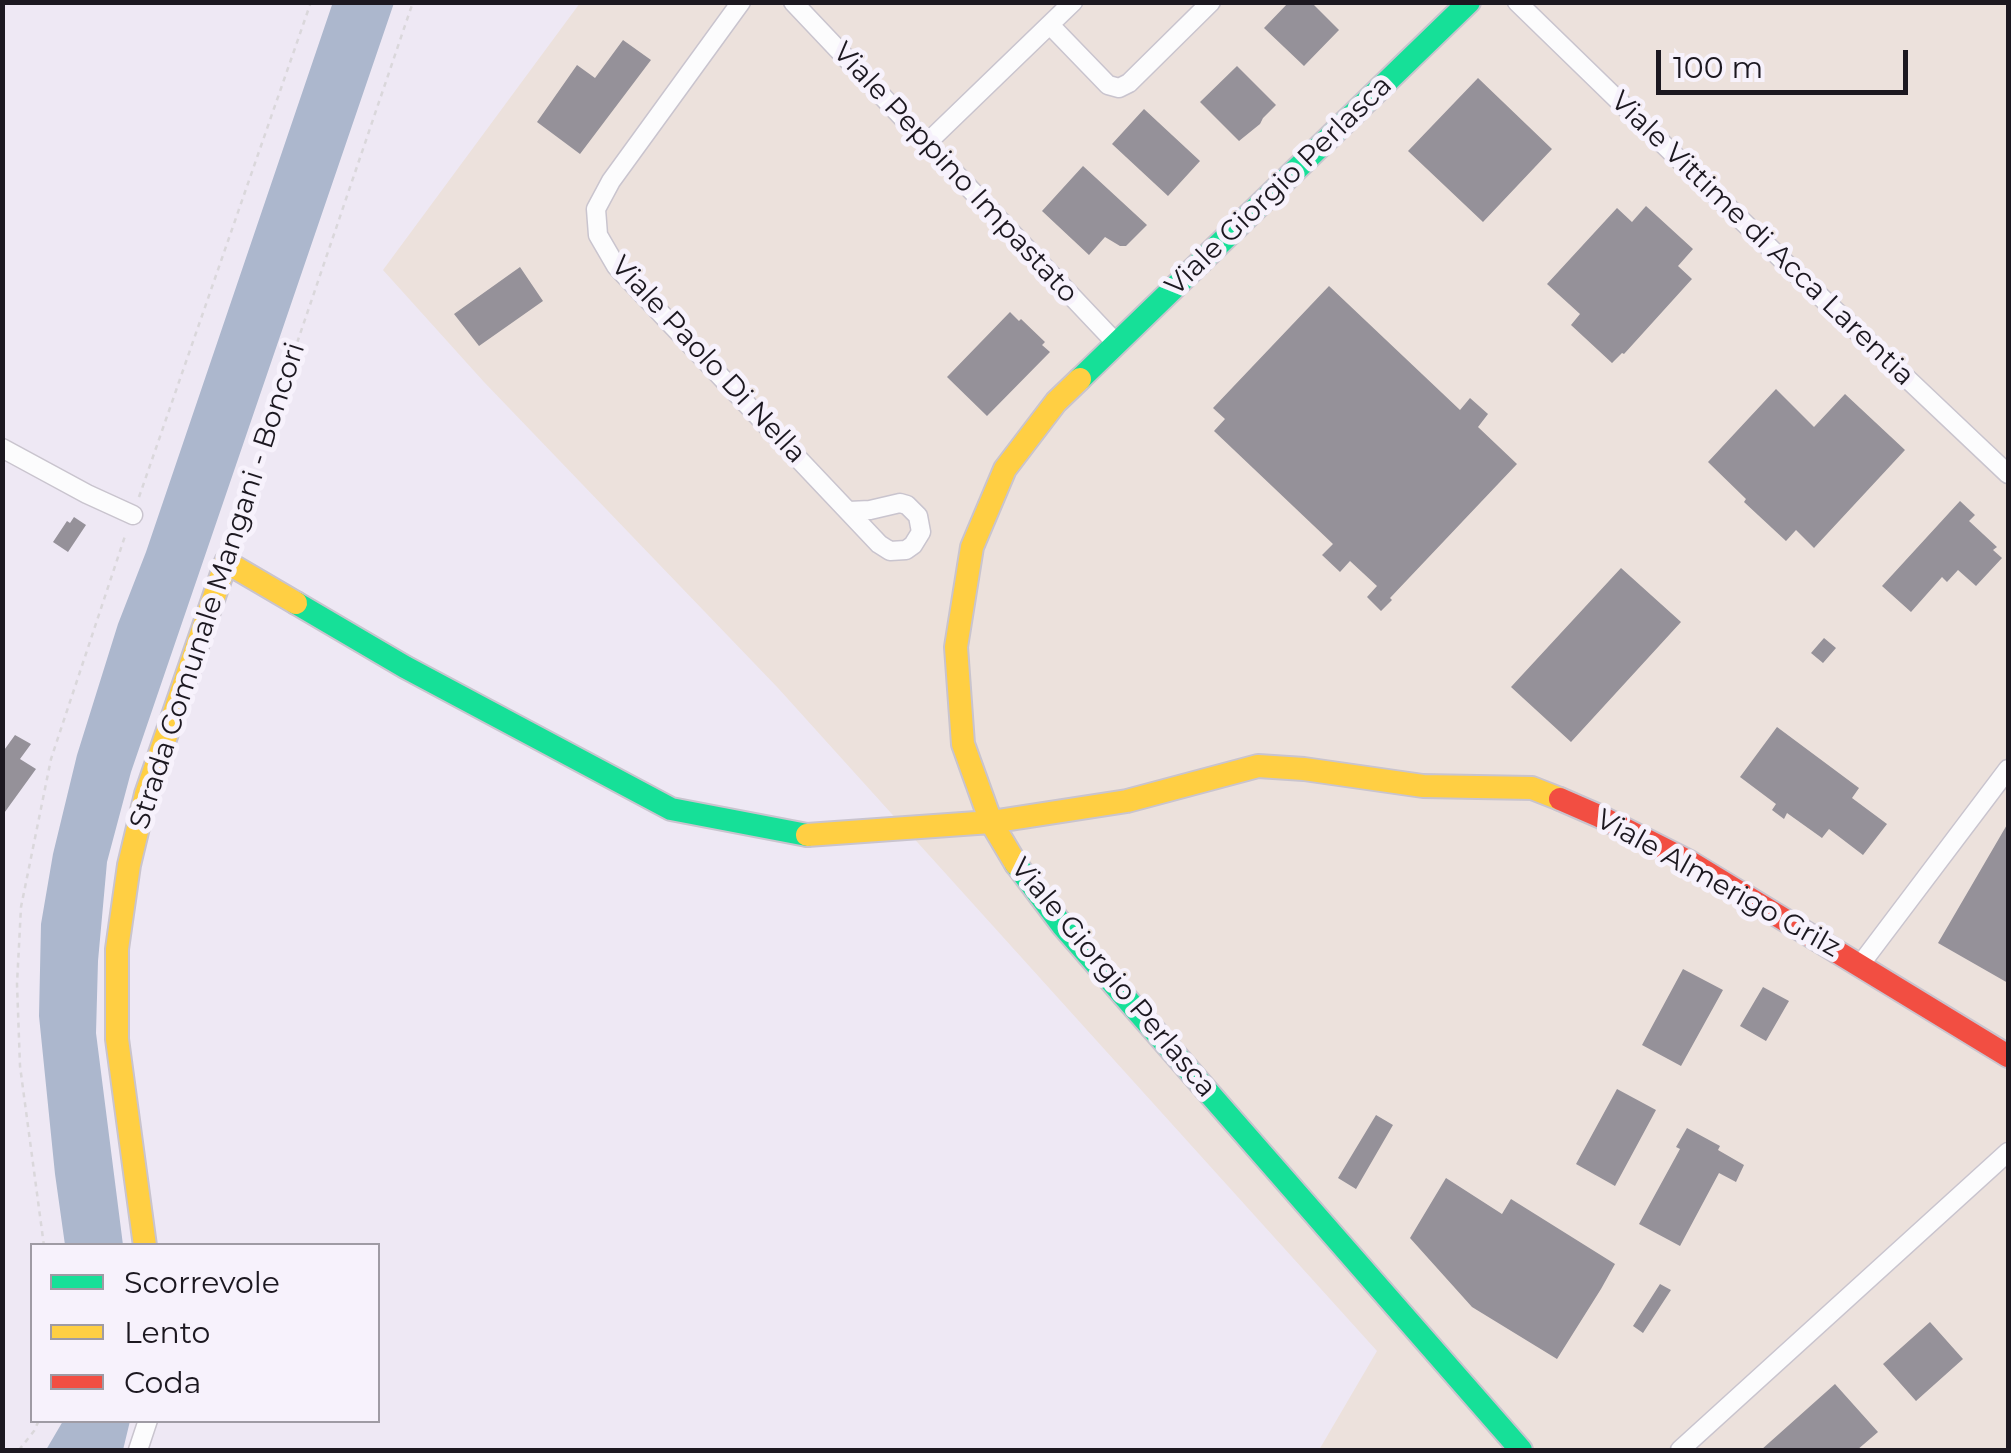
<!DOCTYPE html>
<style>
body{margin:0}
#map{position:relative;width:2011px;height:1453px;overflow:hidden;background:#eee8f4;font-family:Montserrat,sans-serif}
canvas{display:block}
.frame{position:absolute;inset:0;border:5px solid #1c1820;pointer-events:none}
.legend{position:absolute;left:30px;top:1243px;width:350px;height:180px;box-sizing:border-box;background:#f7f2fc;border:2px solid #9f9ba4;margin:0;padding:12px 18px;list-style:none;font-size:30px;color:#1c1820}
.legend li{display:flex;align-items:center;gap:20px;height:50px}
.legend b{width:50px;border:2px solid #9f9ba4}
.scale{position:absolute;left:1656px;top:50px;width:252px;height:45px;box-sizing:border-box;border:5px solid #1c1820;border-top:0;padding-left:12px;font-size:30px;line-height:35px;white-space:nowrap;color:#1c1820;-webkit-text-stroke:8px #f7f2fc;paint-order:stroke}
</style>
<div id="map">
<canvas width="2011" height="1453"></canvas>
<div class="frame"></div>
<ul class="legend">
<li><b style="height:12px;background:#16e098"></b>Scorrevole</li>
<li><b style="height:12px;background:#ffcf43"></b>Lento</li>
<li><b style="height:12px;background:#f24e42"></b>Coda</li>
</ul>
<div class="scale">100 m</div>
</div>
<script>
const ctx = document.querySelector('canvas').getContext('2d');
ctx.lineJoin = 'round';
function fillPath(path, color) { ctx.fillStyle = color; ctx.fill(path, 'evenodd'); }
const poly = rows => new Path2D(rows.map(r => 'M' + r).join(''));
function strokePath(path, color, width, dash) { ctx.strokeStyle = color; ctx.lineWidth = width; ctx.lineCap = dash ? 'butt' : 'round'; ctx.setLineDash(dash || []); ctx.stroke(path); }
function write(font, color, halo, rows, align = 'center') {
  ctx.font = font + ' Montserrat,sans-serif'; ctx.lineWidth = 10; ctx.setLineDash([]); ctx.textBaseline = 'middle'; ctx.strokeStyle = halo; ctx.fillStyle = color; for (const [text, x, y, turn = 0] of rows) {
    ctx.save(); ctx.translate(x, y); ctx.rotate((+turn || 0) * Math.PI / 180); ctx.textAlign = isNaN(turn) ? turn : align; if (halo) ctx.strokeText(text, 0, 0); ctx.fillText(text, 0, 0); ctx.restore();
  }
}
fillPath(poly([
 [580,3,2008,3,2008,1450,1319,1450,1377,1351,778,688,484,382,383,270]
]), '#ece1dc');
fillPath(poly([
 [333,2,394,3,131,772,107,862,98,961,96,1033,123,1245,65,1245,55,1174,39,1016,41,924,53,854,77,755,118,624,146,552],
 [63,1421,130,1421,123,1450,46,1450]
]), '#acb7cd');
fillPath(poly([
 [1289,2,1311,2,1339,30,1304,66,1264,28],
 [623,40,651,60,580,154,537,122,577,65,595,78],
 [1237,66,1276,105,1263,118,1260,124,1239,141,1200,102],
 [1478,78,1552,149,1483,222,1408,151],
 [1144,109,1200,161,1168,196,1112,144],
 [1083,166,1147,225,1126,246,1120,246,1105,237,1089,255,1042,211],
 [1646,206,1693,249,1678,266,1692,279,1624,354,1622,353,1612,363,1571,325,1580,314,1547,284,1617,208,1632,222],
 [520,267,543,301,479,346,454,314],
 [1329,286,1460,410,1470,398,1488,414,1478,427,1517,464,1390,598,1392,600,1381,611,1367,597,1377,586,1350,561,1340,572,1322,555,1333,544,1214,431,1225,419,1213,408],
 [1010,312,1019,321,1021,319,1045,342,1042,345,1050,352,987,416,947,377],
 [1776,389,1814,427,1845,394,1905,450,1814,548,1796,530,1786,541,1744,502,1746,499,1708,462],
 [1960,501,1975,515,1969,521,1997,547,1993,550,2002,558,1976,586,1958,570,1947,582,1942,577,1911,612,1882,586],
 [74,517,86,525,68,552,53,542,67,521,70,523],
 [1621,568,1681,622,1571,742,1511,687],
 [1824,638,1836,648,1823,663,1811,653],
 [1777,727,1859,788,1852,798,1887,824,1863,855,1829,829,1822,838,1787,813,1784,819,1772,810,1776,804,1740,777],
 [15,735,31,744,20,759,36,769,2,816,2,753],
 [2008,823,2008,983,1938,943],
 [1683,969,1723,990,1681,1066,1642,1045],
 [1763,987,1789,1001,1766,1041,1740,1026],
 [1617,1089,1656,1110,1615,1186,1576,1164],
 [1376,1115,1393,1125,1356,1189,1338,1178],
 [1687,1128,1720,1146,1718,1150,1744,1165,1736,1182,1719,1173,1680,1246,1639,1224,1680,1149,1676,1147],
 [1446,1178,1502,1214,1511,1199,1615,1264,1601,1289,1557,1359,1472,1307,1410,1238],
 [1660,1284,1671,1290,1643,1333,1633,1326],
 [1930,1322,1963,1359,1916,1401,1883,1364],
 [1835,1384,1878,1432,1857,1450,1761,1450]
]), '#959199');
const street = poly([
 [741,2,611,181,596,209,598,235,616,266,879,544,890,551,906,550,913,545,921,532,918,516,907,505,900,503,870,510,849,511],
 [793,2,1116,343],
 [1517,2,1803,280,2008,474],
 [1050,25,1108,85,1119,88,1129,83,1211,2],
 [927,143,1073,2],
 [2,448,87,494,133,515],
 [1860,965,2008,769],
 [138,1450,148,1420],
 [1680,1450,2008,1152]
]);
const fast = poly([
 [1080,379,1469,2],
 [296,603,405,667,671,809,807,835],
 [1016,864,1062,925,1521,1450]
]);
const slow = poly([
 [807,835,991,822,1127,801,1258,766,1304,769,1423,786,1532,788,1560,799],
 [1016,864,991,822,963,744,956,647,972,547,1005,469,1056,402,1080,379],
 [145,1246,117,1039,117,949,129,865,146,794,226,562,296,603]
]);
const jam = poly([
 [1560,799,1599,816,1688,861,2008,1056]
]);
strokePath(street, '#c9c4ce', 21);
strokePath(fast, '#c9c4ce', 26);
strokePath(slow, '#c9c4ce', 26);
strokePath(jam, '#c9c4ce', 26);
strokePath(poly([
 [139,497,311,2],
 [232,542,280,393,413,2],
 [44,1246,20,1066,17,984,21,907,51,759,126,533],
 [19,1450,34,1431,39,1420]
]), '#dad7db', 2.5, [5, 5]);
strokePath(street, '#fcfcfd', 18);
strokePath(fast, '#16e098', 22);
strokePath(slow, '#ffcf43', 22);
strokePath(jam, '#f24e42', 22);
write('28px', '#1c1820', '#f7f2fc', [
 ["Viale Peppino Impastato",955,173,47],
 ["Viale Giorgio Perlasca",1279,186,-44],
 ["Viale Vittime di Acca Larentia",1762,239,44],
 ["Viale Paolo Di Nella",708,360,47],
 ["Strada Comunale Mangani - Boncori",218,586,-72],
 ["Viale Almerigo Grilz",1718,884,29],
 ["Viale Giorgio Perlasca",1113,978,50]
]);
</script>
